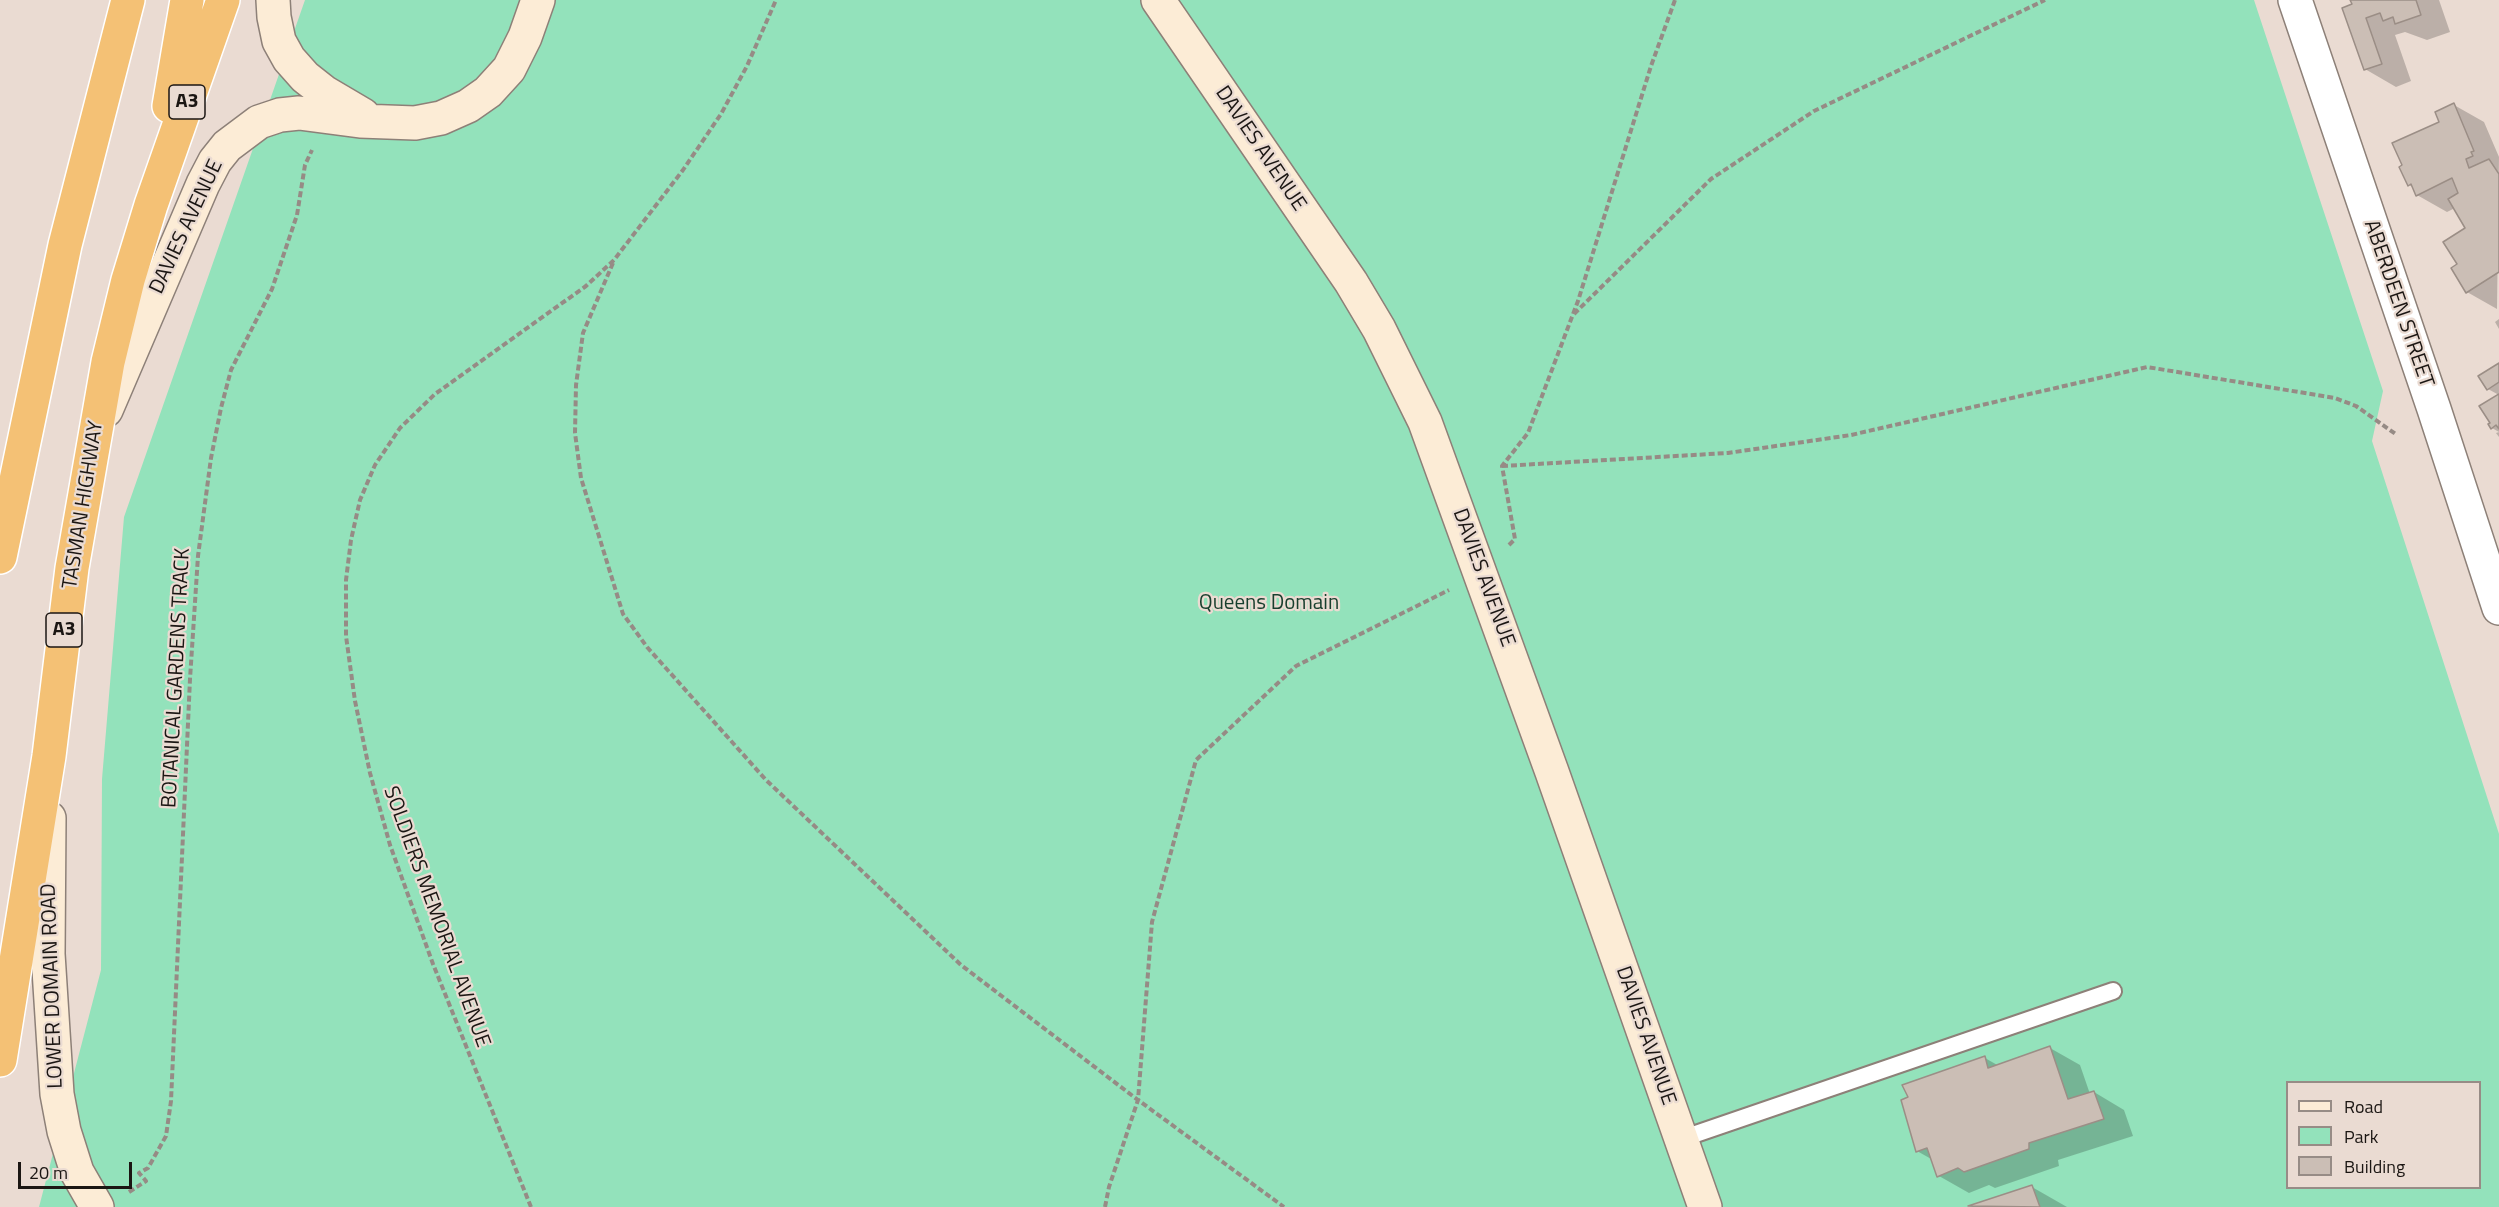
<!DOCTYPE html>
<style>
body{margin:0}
#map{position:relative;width:2499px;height:1207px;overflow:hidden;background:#eadbd2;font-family:"Titillium Web",sans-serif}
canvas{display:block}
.legend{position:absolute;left:2286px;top:1081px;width:195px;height:108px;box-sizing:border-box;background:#eadbd2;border:2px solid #978c86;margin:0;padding:8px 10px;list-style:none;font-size:18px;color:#1b1613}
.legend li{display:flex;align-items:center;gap:12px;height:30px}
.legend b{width:30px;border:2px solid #978c86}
.scale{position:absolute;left:18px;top:1162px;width:114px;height:27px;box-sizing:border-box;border:3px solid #1b1613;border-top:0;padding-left:8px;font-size:18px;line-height:21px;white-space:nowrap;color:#1b1613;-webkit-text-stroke:4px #eadbd2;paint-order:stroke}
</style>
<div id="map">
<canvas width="2499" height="1207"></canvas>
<ul class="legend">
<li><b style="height:8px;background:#fcecd6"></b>Road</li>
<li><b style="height:16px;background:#93e2bb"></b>Park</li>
<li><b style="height:16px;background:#cbbeb5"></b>Building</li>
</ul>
<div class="scale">20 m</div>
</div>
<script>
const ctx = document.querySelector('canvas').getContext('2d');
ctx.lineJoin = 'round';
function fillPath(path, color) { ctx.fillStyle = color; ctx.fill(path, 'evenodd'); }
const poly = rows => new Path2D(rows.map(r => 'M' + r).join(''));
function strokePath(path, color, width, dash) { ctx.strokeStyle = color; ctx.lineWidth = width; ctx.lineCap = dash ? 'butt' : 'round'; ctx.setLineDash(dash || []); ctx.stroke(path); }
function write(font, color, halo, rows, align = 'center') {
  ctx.font = font + ' "Titillium Web",sans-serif'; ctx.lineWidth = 4.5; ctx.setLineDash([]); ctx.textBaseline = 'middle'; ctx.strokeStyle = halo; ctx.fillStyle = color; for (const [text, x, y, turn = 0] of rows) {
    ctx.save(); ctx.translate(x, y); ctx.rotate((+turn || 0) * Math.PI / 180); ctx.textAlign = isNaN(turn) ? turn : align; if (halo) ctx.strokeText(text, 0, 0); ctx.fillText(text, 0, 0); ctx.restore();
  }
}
fillPath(poly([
 [305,0,2254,0,2383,391,2372,441,2499,834,2499,1207,39,1207,101,970,102,779,124,517],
 [2288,1082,2480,1082,2480,1188,2288,1188]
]), '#93e2bb');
fillPath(poly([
 [2352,0,2439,0,2450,32,2427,40,2405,32,2395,35,2411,81,2396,87,2365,69],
 [2454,105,2484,122,2499,157,2497,309,2467,292,2459,265,2468,228,2455,208,2447,212,2417,195,2414,188,2409,185,2401,167,2441,123],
 [2499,319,2499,329,2495,322],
 [2499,365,2499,395,2488,389],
 [2499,396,2499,437,2496,433,2499,432,2492,428],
 [2050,1048,2080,1065,2090,1094,2094,1092,2124,1110,2133,1136,2058,1160,2059,1166,1995,1188,1989,1185,1969,1193,1939,1176,1933,1160,1917,1151,1985,1058,1999,1066],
 [2032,1187,2067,1207,1970,1207]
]), '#0003');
const building = poly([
 [2350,0,2416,0,2421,15,2395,24,2393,17,2383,21,2380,13,2366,18,2382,64,2364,70,2342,8,2352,4,2350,0],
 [2454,103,2474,151,2471,152,2473,156,2466,159,2469,168,2489,159,2499,174,2499,272,2466,293,2451,268,2457,264,2443,242,2465,228,2448,199,2458,193,2452,178,2416,196,2411,184,2408,186,2399,167,2402,165,2392,143,2439,122,2435,112,2454,103],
 [2499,363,2499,382,2487,390,2478,376,2499,363],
 [2499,394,2499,429,2496,425,2491,429,2488,424,2490,423,2479,406,2499,394],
 [2050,1046,2068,1099,2094,1091,2104,1119,2029,1143,2029,1149,1964,1172,1958,1168,1937,1177,1927,1148,1916,1152,1901,1100,1908,1097,1902,1085,1985,1056,1988,1068,2050,1046],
 [2032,1185,2040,1207,1968,1206,2032,1185]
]);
fillPath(building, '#cbbeb5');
strokePath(building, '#9b8e86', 1.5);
const lane = poly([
 [1681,1139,2113,991]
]);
const street = poly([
 [2295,0,2434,409,2499,608]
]);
const secondary = poly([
 [273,0,274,17,279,41,289,59,305,77,324,92,363,115],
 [1158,0,1351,282,1379,329,1425,422,1552,772,1705,1207],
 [106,410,203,184,215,161,227,146,259,122,280,115,299,113,360,121,415,123,441,118,468,106,488,92,509,69,525,37,538,0],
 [49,818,48,954,57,1094,64,1131,77,1172,97,1207]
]);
const highway = poly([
 [169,106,187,0],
 [0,557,65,245,128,0],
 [0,1060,49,756,72,568,108,362,128,280,151,205,223,0]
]);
strokePath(lane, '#8d8078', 20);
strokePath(street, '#8d8078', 36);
strokePath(secondary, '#8d8078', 36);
strokePath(highway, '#fff', 36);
strokePath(poly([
 [613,263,583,333,576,385,575,433,581,478,623,614,647,647,766,780,961,965,1138,1100,1284,1207],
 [1574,314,1711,179,1814,111,2045,0],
 [1502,466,1728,453,1851,435,2147,367,2335,398,2356,406,2397,435],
 [1509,545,1515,539,1502,466,1528,433,1578,301,1651,66,1675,0],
 [129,1192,146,1181,139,1173,148,1168,166,1136,171,1101,190,679,198,556,211,458,221,408,231,370,272,289,297,215,305,165,312,150],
 [531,1207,433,964,390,845,370,773,355,701,346,636,346,580,351,540,360,500,375,465,400,428,435,394,586,286,614,260,683,170,721,114,747,66,776,0],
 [1105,1207,1109,1187,1138,1100,1152,922,1196,760,1296,666,1449,590]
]), '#968b85', 4, [6, 3]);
strokePath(lane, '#fff', 16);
strokePath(street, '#fff', 33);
strokePath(secondary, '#fcecd6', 33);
strokePath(highway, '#f4c175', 33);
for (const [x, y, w] of [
 [187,102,36],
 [64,630,36]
]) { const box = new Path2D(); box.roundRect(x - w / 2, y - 17, w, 34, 4.5); ctx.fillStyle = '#eadbd2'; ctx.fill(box); strokePath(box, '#1b1613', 1.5); }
write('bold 20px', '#1b1613', null, [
 ["A3",187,102],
 ["A3",64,630]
]);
write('21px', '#1b1613', '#eadbd2', [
 ["DAVIES AVENUE",1260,149,56],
 ["DAVIES AVENUE",187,227,-65],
 ["ABERDEEN STREET",2398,304,71],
 ["TASMAN HIGHWAY",84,505,-81],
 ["DAVIES AVENUE",1483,578,70],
 ["BOTANICAL GARDENS TRACK",177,678,-87],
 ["SOLDIERS MEMORIAL AVENUE",436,917,70],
 ["LOWER DOMAIN ROAD",53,986,-92],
 ["DAVIES AVENUE",1645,1036,71]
]);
write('21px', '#183f2e', '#eadbd2', [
 ["Queens Domain",1269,604]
]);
</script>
